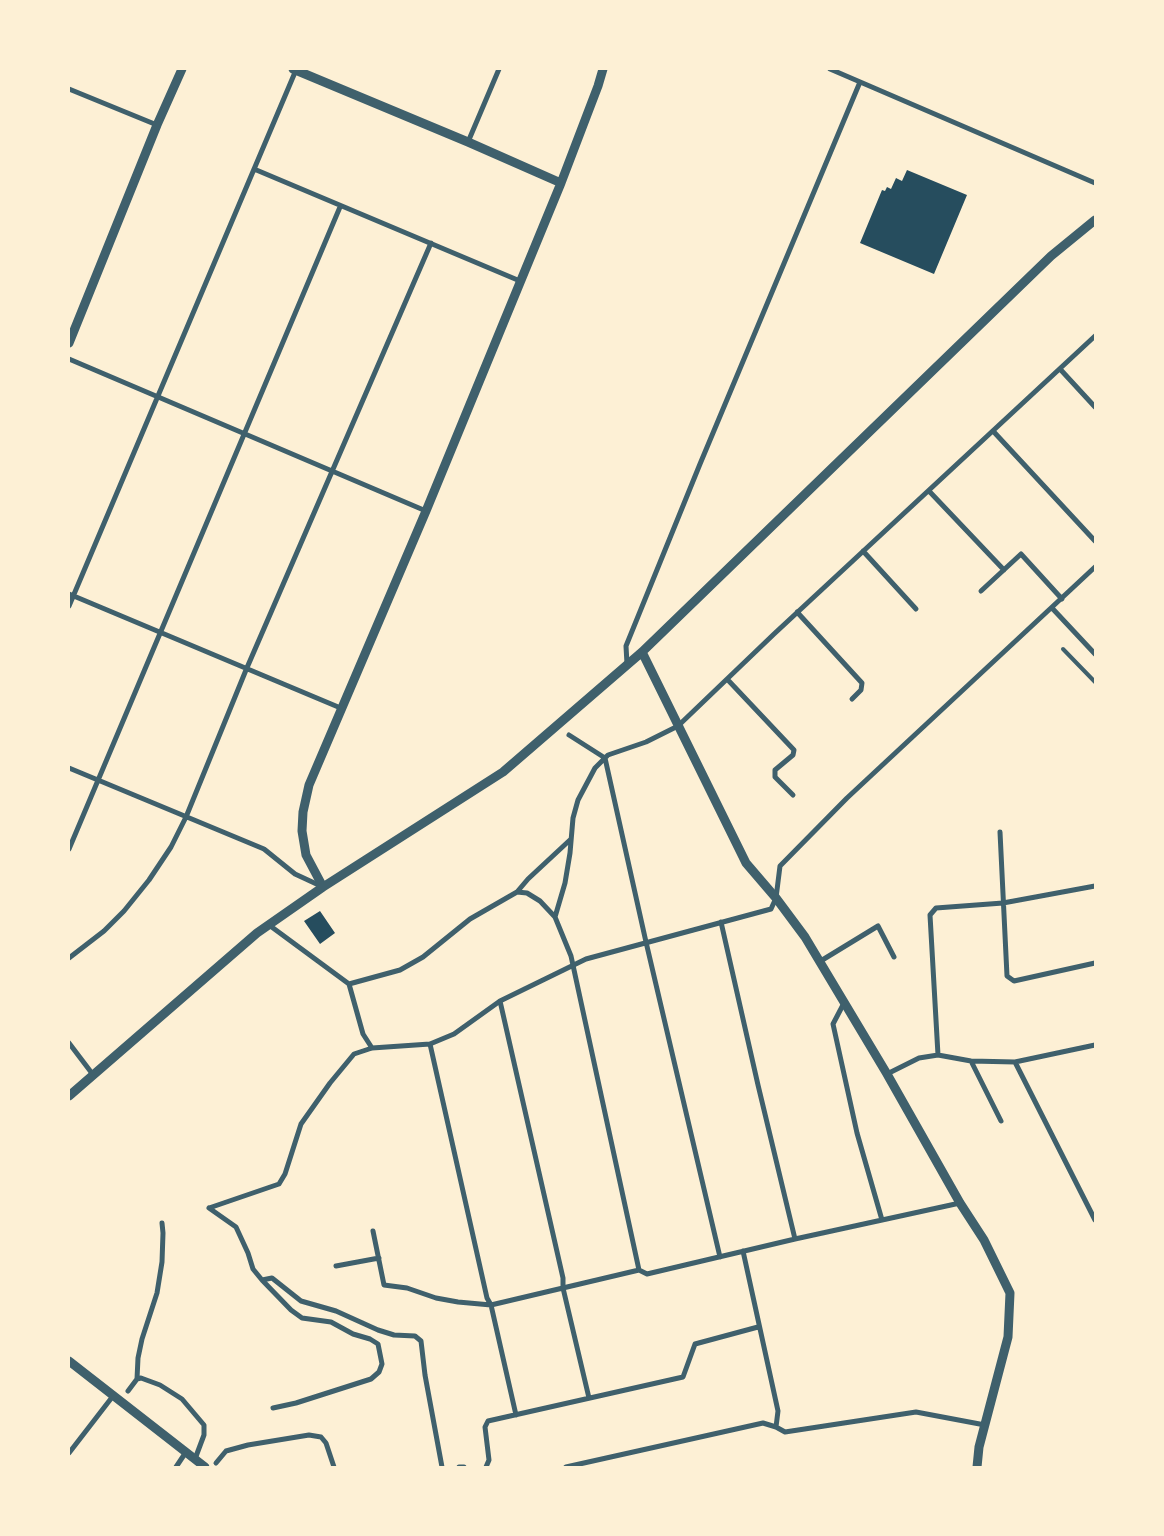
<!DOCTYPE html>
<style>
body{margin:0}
#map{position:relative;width:1164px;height:1536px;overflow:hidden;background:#fdf0d5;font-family:"Public Sans",sans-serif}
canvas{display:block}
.frame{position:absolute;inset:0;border:70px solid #fdf0d5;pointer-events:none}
</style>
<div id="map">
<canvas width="1164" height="1536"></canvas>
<div class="frame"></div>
</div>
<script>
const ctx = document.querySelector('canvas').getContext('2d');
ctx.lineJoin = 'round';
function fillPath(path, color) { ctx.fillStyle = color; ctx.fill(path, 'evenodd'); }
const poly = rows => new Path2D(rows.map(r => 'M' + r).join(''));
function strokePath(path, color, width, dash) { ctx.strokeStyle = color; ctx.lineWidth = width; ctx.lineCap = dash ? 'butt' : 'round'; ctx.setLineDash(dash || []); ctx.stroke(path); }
fillPath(poly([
 [907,170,967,195,934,274,860,243,882,190,885,191,887,187,891,189,896,178,902,181],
 [320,911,335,933,320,944,304,921]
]), '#264d5e');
strokePath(poly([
 [1063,649,1095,682]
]), '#3f606c', 4);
strokePath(poly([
 [830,69,1095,183],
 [69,89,157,125],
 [468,142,499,69],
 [254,169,520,281],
 [69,359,426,511],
 [1060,369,1095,407],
 [993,431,1095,541],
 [929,491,1004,570],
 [863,551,916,609],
 [981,591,1021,554,1062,599],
 [69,594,343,709],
 [69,606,296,70],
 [1052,608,1095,654],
 [797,612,862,683,861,690,852,699],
 [627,664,626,646,700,464,860,82],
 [727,679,794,750,793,755,775,770,775,777,793,795],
 [569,735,605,758,608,755,646,742,678,726,774,634,1095,336],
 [69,768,264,849,295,874,323,887],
 [1000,832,1007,976,1014,981,1095,963],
 [69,849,340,207],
 [517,892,528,879,571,839],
 [555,917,565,883,570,853,573,818,578,800,595,768,605,758,646,942,720,1257],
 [721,922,758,1085,795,1239],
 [269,925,349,984,400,970,423,957,470,919,517,892,527,893,540,901,555,917,571,956,639,1270],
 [69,958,104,931,124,911,149,880,171,847,186,817,246,670,431,243],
 [819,962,878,926,894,957],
 [349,984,363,1034,372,1048],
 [500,1001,563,1278,563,1288,589,1398],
 [844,1003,833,1024,857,1133,882,1220],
 [69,1043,94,1076],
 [430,1044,487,1298,491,1305,639,1270,647,1274,795,1239,960,1203],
 [938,1055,930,915,936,908,1003,903,1095,886],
 [971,1061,1001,1121],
 [1015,1062,1095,1220],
 [887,1074,919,1058,938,1055,971,1061,1015,1062,1095,1045],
 [209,1208,279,1184,285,1174,301,1124,330,1083,354,1054,372,1048,430,1044,454,1034,500,1001,586,959,771,909,776,898,780,866,847,798,1095,567],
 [209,1208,236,1227,248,1253,253,1269,262,1280],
 [373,1231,384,1285,407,1288,436,1298,458,1302,491,1305,516,1415],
 [743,1251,778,1411,776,1427],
 [336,1266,379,1258],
 [137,1379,138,1358,142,1339,157,1293,162,1262,163,1233,162,1223],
 [128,1391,137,1379,141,1378,160,1385,182,1399,204,1425,204,1435,195,1459],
 [273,1408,296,1403,371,1379,379,1372,382,1364,378,1344,370,1339,353,1334,331,1322,302,1318,291,1310,262,1280,272,1278,301,1301,336,1311,378,1330,394,1335,415,1336,421,1341,425,1375,442,1467],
 [69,1453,113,1396],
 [216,1463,226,1451,248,1445,309,1435,321,1437,326,1443,334,1467],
 [176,1467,186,1452],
 [459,1467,464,1467],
 [486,1467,489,1460,485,1427,488,1421,683,1377,695,1344,758,1327],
 [566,1467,763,1423,776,1427,785,1432,916,1412,985,1425]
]), '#3f606c', 5);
strokePath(poly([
 [293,69,468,142,561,183],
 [69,343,157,125,182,69],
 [642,652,746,863,776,898,805,937,887,1074,960,1203,984,1240,1010,1293,1008,1337,979,1447,977,1467],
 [323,887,306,855,302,831,303,812,309,785,426,511,561,183,598,86,603,69],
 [69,1096,257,933,323,887,503,772,642,652,1051,256,1095,220],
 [69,1361,205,1467]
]), '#3f606c', 9);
</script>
